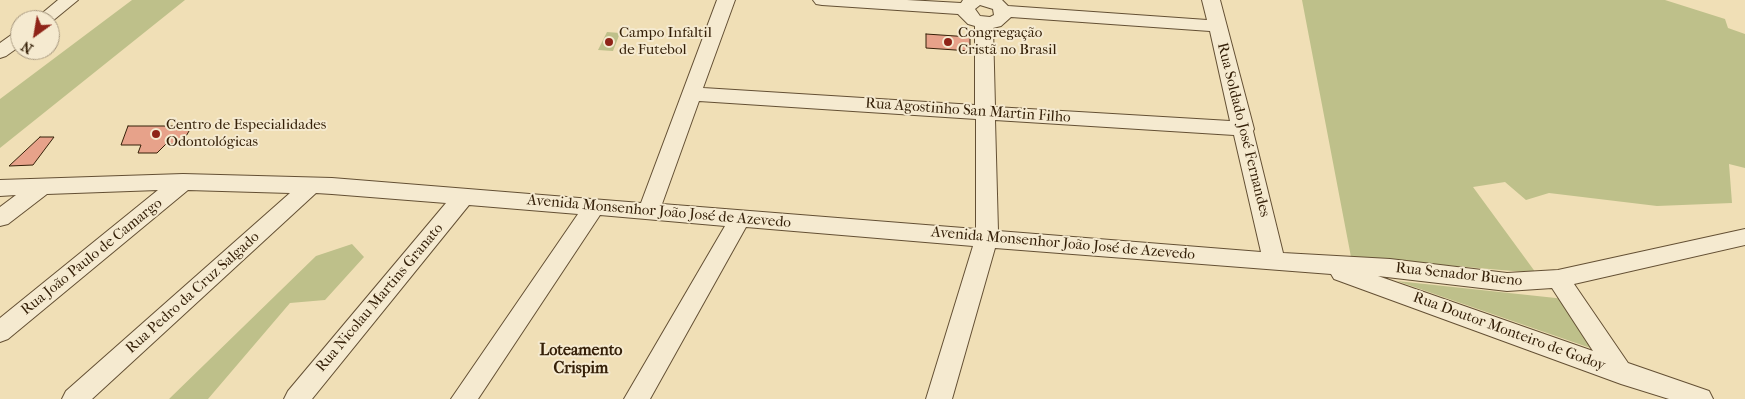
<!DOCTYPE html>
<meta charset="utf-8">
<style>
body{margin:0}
#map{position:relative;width:1745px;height:399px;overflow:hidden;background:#f0dfb6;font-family:"IM FELL French Canon",serif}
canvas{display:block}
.north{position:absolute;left:10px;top:10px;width:50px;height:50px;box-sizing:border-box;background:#f5ead0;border:1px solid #a89980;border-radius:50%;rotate:212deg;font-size:14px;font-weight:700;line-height:20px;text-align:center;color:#352008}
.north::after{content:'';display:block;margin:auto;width:18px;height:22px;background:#8f2418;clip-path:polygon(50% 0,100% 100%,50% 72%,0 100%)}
</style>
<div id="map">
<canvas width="1745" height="399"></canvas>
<div class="north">N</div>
</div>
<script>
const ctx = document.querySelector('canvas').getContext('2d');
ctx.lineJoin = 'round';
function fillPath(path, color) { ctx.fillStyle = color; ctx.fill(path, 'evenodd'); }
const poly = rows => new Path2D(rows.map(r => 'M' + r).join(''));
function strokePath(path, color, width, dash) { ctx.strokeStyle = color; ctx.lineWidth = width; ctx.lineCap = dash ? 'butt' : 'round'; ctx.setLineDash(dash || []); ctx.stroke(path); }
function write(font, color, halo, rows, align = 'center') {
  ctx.font = font + ' "IM FELL French Canon",serif'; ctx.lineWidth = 4; ctx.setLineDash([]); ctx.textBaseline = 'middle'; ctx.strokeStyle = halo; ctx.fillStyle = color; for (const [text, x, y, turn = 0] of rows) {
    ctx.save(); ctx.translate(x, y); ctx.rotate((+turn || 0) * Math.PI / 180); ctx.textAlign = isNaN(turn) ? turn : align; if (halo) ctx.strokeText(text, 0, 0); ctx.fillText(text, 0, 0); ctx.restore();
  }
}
fillPath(poly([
 [132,0,185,0,0,148,0,99],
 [1302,0,1665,0,1725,19,1728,28,1745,34,1745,168,1729,164,1732,203,1657,206,1549,193,1526,200,1505,182,1473,187,1536,273,1351,257],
 [607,32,620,33,613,51,598,50],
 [352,244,364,257,325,300,290,303,208,399,169,399,316,256],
 [1397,281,1565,299,1602,352]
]), '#bec08a');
const building = poly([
 [926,34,970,37,970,51,926,48,926,34],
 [128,126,192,126,182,143,166,144,157,153,138,153,141,145,121,145,128,126],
 [40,137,54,137,33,165,9,166,40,137]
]);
fillPath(building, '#e7a28a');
strokePath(building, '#352008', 1);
const minor = poly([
 [58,0,78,0,50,23,50,20,34,20,58,0],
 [717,0,735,0,703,88,975,105,975,26,968,24,958,14,822,5,816,4,813,0,907,0,961,3,963,0,1002,0,1008,6,1207,20,1202,0,1220,0,1254,129,1253,131,1283,253,1390,259,1507,273,1558,270,1745,229,1745,245,1574,284,1628,363,1709,391,1713,399,1669,399,1621,384,1334,279,1331,274,995,248,952,399,926,399,973,246,746,227,650,399,624,399,725,226,600,215,478,399,451,399,578,214,469,205,312,399,284,399,288,391,446,203,332,194,316,193,92,399,62,399,66,391,290,193,188,190,8,339,0,342,0,318,158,190,47,194,8,224,0,226,0,207,16,195,0,196,0,180,183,174,332,178,641,203,717,0],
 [980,5,993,9,994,15,990,17,980,16,975,9,980,5],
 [1011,17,1210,31,1230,121,995,107,993,28,1001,26,1011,17],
 [699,101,976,119,976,229,662,204,699,101],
 [995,120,1234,135,1261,252,998,231,995,120],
 [1378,276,1507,291,1552,288,1593,351,1378,276],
 [20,31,20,46,6,56,0,58,0,43,14,33,20,31]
]);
strokePath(minor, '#645034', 2);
fillPath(minor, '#f5ead0');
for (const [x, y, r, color] of [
 [609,42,5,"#8f2418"],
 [948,42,5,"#8f2418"],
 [156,134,5,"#8f2418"]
]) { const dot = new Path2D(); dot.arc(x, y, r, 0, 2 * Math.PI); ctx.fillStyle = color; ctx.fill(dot); strokePath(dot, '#f5ead0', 2); }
write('15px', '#352008', '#f5ead0', [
 ["Campo Infaltil",619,33],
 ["de Futebol",619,50],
 ["Congregação",958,33],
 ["Cristã no Brasil",958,50],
 ["Centro de Especialidades",166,125],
 ["Odontológicas",166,142]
], 'left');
write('15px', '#352008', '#f5ead0', [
 ["Rua Agostinho San Martin Filho",968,111,4],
 ["Rua Soldado José Fernandes",1243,130,76],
 ["Avenida Monsenhor João José de Azevedo",659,212,5],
 ["Avenida Monsenhor João José de Azevedo",1063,244,5],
 ["Rua João Paulo de Camargo",92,257,-39],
 ["Rua Senador Bueno",1459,275,6],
 ["Rua Pedro da Cruz Salgado",193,293,-42],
 ["Rua Nicolau Martins Granato",380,298,-50],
 ["Rua Doutor Monteiro de Godoy",1509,332,20]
]);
write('bold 16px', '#352008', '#f5ead0', [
 ["Loteamento",581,351],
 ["Crispim",581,369]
]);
</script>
